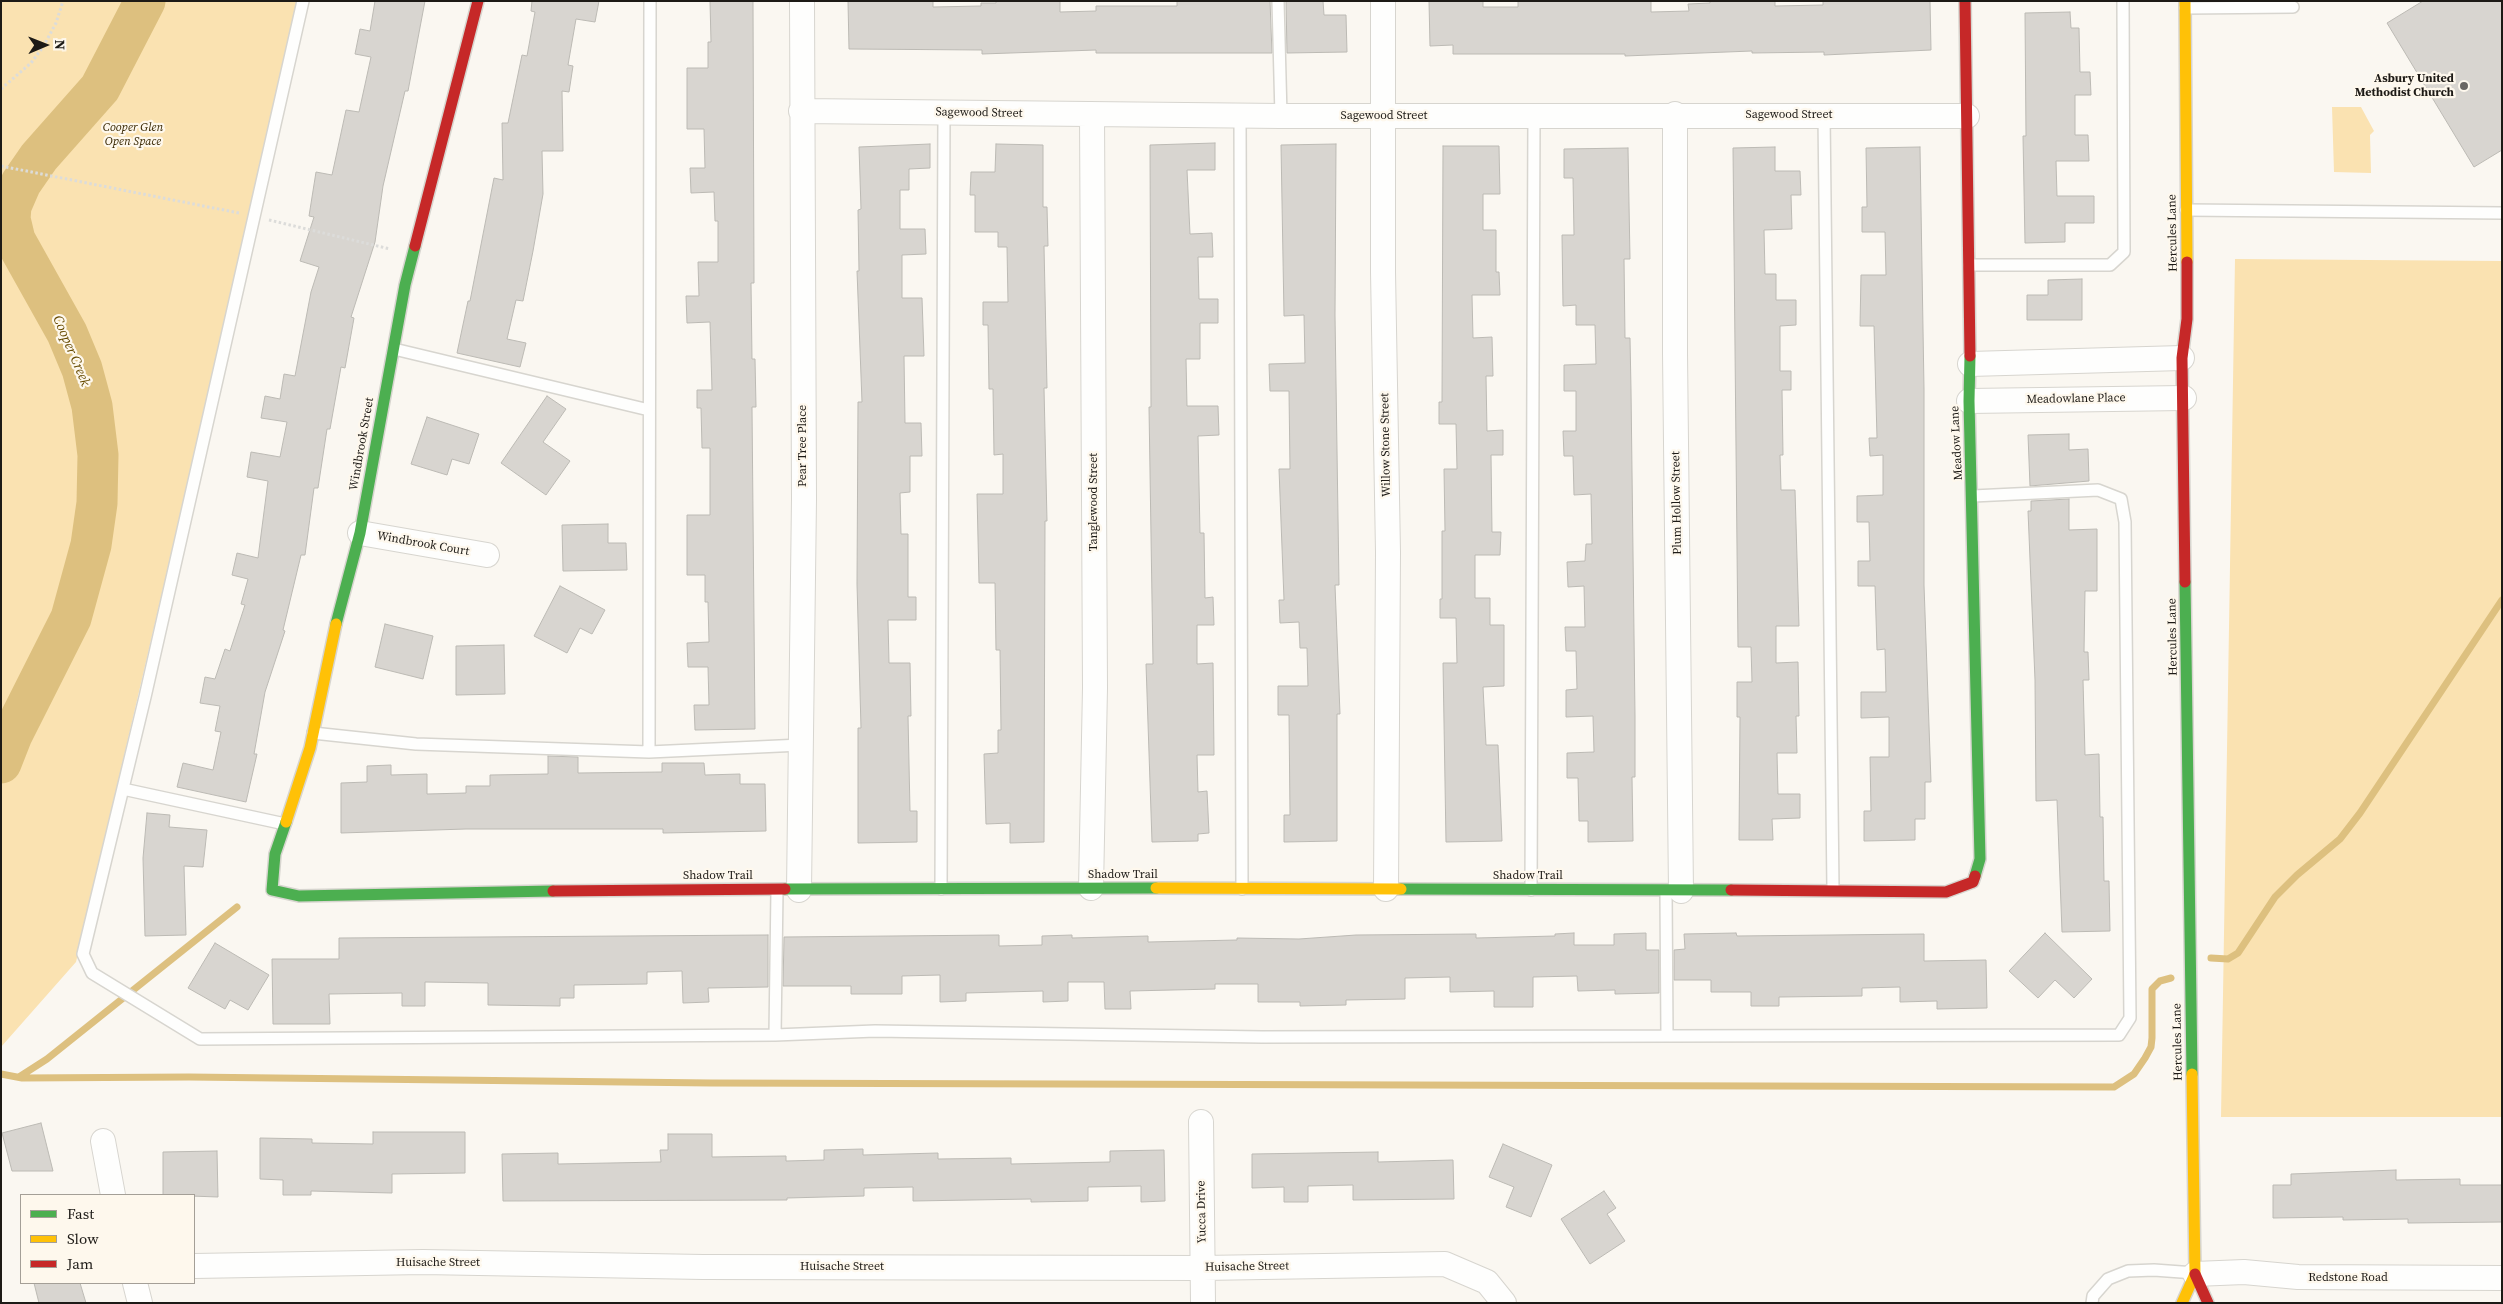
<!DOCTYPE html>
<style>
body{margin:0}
#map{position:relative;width:2503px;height:1304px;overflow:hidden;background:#faf7f1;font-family:"Source Serif 4",serif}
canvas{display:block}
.frame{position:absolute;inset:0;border:2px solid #1d1a16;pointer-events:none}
.legend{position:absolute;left:20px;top:1194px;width:175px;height:90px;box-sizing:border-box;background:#fef8ed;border:1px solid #a49f97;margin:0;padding:6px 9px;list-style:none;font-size:15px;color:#1d1a16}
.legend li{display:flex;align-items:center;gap:10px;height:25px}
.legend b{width:25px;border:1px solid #a49f97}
.north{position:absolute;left:20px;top:20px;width:50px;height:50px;-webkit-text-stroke:4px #fef8ed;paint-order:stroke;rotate:89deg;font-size:14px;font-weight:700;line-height:20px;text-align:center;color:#1d1a16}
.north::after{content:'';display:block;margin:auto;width:18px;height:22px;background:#1d1a16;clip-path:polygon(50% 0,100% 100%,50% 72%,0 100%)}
</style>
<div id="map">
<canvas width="2503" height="1304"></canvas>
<div class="frame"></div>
<ul class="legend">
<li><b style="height:6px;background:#4caf50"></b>Fast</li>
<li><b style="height:6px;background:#ffc107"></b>Slow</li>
<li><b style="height:6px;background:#c62828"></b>Jam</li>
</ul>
<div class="north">N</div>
</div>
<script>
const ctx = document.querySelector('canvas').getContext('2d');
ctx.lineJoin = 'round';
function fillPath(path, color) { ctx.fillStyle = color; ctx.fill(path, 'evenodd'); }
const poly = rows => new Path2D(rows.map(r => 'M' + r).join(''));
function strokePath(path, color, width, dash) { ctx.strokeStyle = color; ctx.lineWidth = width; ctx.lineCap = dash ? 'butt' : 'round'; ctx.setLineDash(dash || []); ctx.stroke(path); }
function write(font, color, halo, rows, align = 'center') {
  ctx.font = font + ' "Source Serif 4",serif'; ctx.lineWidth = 4.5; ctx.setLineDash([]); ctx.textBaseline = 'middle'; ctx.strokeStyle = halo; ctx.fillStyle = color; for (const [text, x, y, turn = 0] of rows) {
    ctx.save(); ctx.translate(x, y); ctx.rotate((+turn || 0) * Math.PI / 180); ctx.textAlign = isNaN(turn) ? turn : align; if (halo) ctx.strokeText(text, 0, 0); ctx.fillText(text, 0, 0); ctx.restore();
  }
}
fillPath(poly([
 [1,1,300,1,76,962,1,1047],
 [2332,107,2361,107,2374,131,2370,135,2371,173,2334,172],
 [2235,259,2502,261,2502,1117,2221,1117]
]), '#fae2b1');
strokePath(poly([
 [2211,958,2228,959,2238,953,2275,897,2297,875,2340,839,2360,813,2502,600],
 [1,1074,22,1078,189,1077,711,1083,2114,1087,2134,1074,2145,1058,2151,1047,2152,1038,2152,989,2160,981,2171,978],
 [19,1077,47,1059,237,907]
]), '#ddc07f', 7);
strokePath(poly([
 [1,763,12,735,71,618,91,545,97,503,98,455,92,406,82,369,67,333,15,240,10,219,11,206,21,183,39,157,100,88,145,1]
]), '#ddc07f', 41);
const building = poly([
 [375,1,425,1,408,91,405,91,383,186,375,242,351,317,354,318,345,368,341,367,330,429,327,429,318,488,314,488,305,555,301,555,283,630,285,631,265,692,254,754,257,754,246,802,177,787,183,763,213,770,221,732,215,731,220,706,200,703,205,677,215,679,225,649,230,651,245,605,241,604,248,579,232,575,237,553,258,558,268,481,247,477,251,452,280,457,287,422,261,418,265,396,280,399,284,374,295,376,311,292,319,267,300,261,314,217,309,216,316,172,332,175,346,110,359,112,371,57,355,54,360,29,370,31,375,1],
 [532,1,599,1,595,22,576,19,568,65,573,66,569,92,562,91,563,151,542,151,543,194,533,251,523,301,516,300,507,339,526,343,520,367,457,353,468,301,470,301,494,178,503,180,502,123,508,123,522,55,527,56,535,12,531,11,532,1],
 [710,1,753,1,754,283,751,283,752,359,755,359,756,407,752,407,755,729,695,730,694,705,709,705,708,667,688,667,687,643,709,642,708,602,705,602,705,575,687,575,687,515,710,515,710,448,702,448,701,408,697,408,697,390,712,390,710,322,687,323,686,296,699,296,698,262,718,262,718,221,715,221,714,192,691,193,690,168,705,168,704,129,687,129,687,68,708,68,708,42,711,42,710,1],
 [848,1,933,1,933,7,981,6,981,3,996,3,996,1,1060,1,1060,12,1096,11,1096,6,1177,6,1177,1,1270,1,1272,53,1096,53,1096,50,982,54,982,50,849,49,848,1],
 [1286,1,1323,1,1324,15,1346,15,1347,52,1287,53,1286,1],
 [1429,1,1483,1,1483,7,1518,7,1518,1,1651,1,1651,12,1689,11,1688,4,1710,3,1710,1,1775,1,1775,6,1823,5,1823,1,1930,1,1931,50,1824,55,1824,52,1752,53,1752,51,1625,56,1625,54,1453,54,1453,45,1430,46,1429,1],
 [2423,1,2502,1,2502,150,2474,167,2387,23,2423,1],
 [2070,12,2071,28,2079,28,2080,72,2090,72,2091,95,2075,95,2075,135,2088,135,2089,161,2056,161,2057,196,2094,196,2094,223,2065,223,2065,242,2025,243,2023,136,2026,136,2025,13,2070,12],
 [1215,143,1215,170,1187,170,1190,234,1212,233,1213,257,1198,257,1199,299,1218,299,1218,323,1200,323,1200,359,1186,359,1187,406,1218,406,1219,435,1198,436,1200,533,1204,533,1205,598,1213,597,1214,625,1197,625,1197,664,1213,663,1214,755,1197,755,1198,792,1207,791,1209,833,1198,834,1198,841,1152,842,1146,664,1153,664,1149,407,1151,407,1150,145,1215,143],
 [930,144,930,168,909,169,909,190,900,190,900,229,925,229,926,254,902,255,902,298,922,298,924,356,904,356,905,423,921,423,922,456,910,456,910,492,900,493,901,534,908,534,908,597,916,597,916,620,888,620,889,663,910,663,911,716,908,716,910,811,917,811,917,842,858,843,858,728,861,728,857,584,858,402,862,402,857,271,859,271,858,210,861,209,859,147,930,144],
 [996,144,1043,145,1043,207,1047,207,1048,246,1044,246,1047,388,1044,388,1047,521,1045,521,1044,842,1010,843,1010,823,986,824,984,754,998,753,998,730,1001,730,1000,650,996,650,995,583,979,583,977,494,1003,494,1003,454,994,455,993,389,989,389,988,325,983,325,983,302,1008,302,1007,247,998,247,998,232,975,232,975,195,970,195,971,172,995,172,996,144],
 [1336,144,1335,315,1339,585,1335,585,1340,714,1337,714,1337,841,1284,842,1284,815,1290,815,1289,715,1278,715,1278,686,1308,686,1307,648,1300,648,1299,622,1280,623,1279,600,1284,600,1279,469,1290,469,1289,391,1270,391,1269,364,1305,363,1304,315,1284,316,1281,145,1336,144],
 [1443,146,1499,146,1500,194,1483,194,1483,230,1496,230,1496,272,1499,272,1500,295,1472,295,1473,338,1492,337,1493,376,1486,376,1487,431,1503,430,1503,455,1491,455,1492,532,1501,532,1500,555,1475,555,1475,598,1490,598,1490,625,1504,625,1504,686,1483,687,1486,745,1498,745,1502,841,1446,842,1443,663,1457,663,1456,618,1440,618,1440,599,1442,599,1442,531,1445,531,1444,469,1457,469,1456,424,1439,424,1439,402,1442,402,1443,146],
 [1775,147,1775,171,1800,171,1801,195,1791,195,1792,229,1764,230,1765,274,1776,274,1776,300,1796,300,1796,325,1780,326,1780,371,1791,371,1791,390,1782,390,1783,455,1780,455,1781,490,1795,490,1799,626,1776,626,1776,663,1798,662,1799,716,1796,716,1797,753,1777,753,1778,794,1800,794,1800,818,1772,819,1773,840,1739,840,1740,717,1737,717,1737,682,1752,682,1751,647,1738,647,1733,148,1775,147],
 [1920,147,1924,389,1924,585,1931,782,1925,782,1925,819,1915,819,1915,840,1864,841,1864,811,1871,811,1870,757,1889,757,1889,717,1861,718,1861,692,1886,692,1885,649,1877,650,1875,586,1858,586,1858,561,1870,561,1869,522,1857,522,1857,496,1883,495,1883,455,1870,456,1869,438,1877,438,1874,326,1860,326,1861,275,1886,275,1885,232,1862,232,1862,207,1867,207,1866,148,1920,147],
 [1628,148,1630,259,1624,259,1625,338,1630,338,1631,390,1635,716,1635,777,1632,777,1633,841,1588,842,1588,821,1579,821,1578,778,1567,778,1567,753,1594,752,1593,716,1566,717,1566,690,1577,689,1576,651,1566,651,1565,627,1585,627,1584,586,1568,587,1567,562,1585,561,1586,544,1592,544,1591,494,1574,495,1573,456,1564,456,1563,431,1576,431,1576,391,1564,391,1564,365,1596,364,1595,325,1576,325,1576,305,1563,306,1562,235,1574,235,1573,178,1564,178,1564,149,1628,148],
 [2082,279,2082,320,2027,320,2027,295,2048,295,2048,280,2082,279],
 [547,396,566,409,543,442,570,461,546,495,501,463,547,396],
 [427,417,479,434,469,464,452,459,447,475,411,464,427,417],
 [2069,434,2069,450,2088,449,2089,481,2030,486,2028,435,2069,434],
 [2069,499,2069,530,2097,529,2097,591,2085,591,2084,652,2088,652,2089,680,2083,680,2085,755,2099,754,2100,817,2103,817,2104,881,2109,881,2110,931,2062,932,2057,800,2036,801,2035,680,2028,511,2031,511,2031,501,2069,499],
 [608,524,608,543,626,543,627,570,563,571,562,525,608,524],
 [560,586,605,610,592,634,580,628,567,653,534,636,560,586],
 [385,624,433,636,423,679,375,667,385,624],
 [504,645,505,694,456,695,456,646,504,645],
 [548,756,578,757,578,773,662,772,662,763,704,763,705,775,740,774,740,784,765,784,766,831,663,833,663,829,466,829,341,833,341,783,367,782,367,766,391,765,391,775,427,774,427,794,466,793,466,786,490,786,490,775,548,774,548,756],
 [147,813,170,815,169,827,207,830,203,867,184,866,186,935,145,936,143,858,147,813],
 [1574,933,1574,945,1614,945,1614,934,1646,933,1646,950,1659,950,1659,993,1615,994,1615,990,1578,991,1577,976,1533,977,1533,1007,1494,1007,1494,991,1450,992,1450,977,1405,978,1405,999,1346,1000,1346,1005,1300,1006,1300,1002,1258,1002,1258,984,1215,984,1215,989,1130,991,1131,1009,1105,1009,1104,982,1068,982,1068,1001,1043,1002,1043,991,966,993,966,1001,940,1002,940,975,902,976,902,994,851,994,851,986,783,986,784,937,999,935,999,946,1042,945,1042,936,1072,935,1072,938,1148,936,1148,942,1237,940,1237,938,1299,939,1356,935,1476,934,1476,938,1555,936,1555,934,1574,933],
 [1736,933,1737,936,1924,934,1924,961,1986,960,1987,1008,1937,1009,1937,1001,1900,1002,1900,987,1862,988,1862,996,1779,997,1779,1006,1751,1006,1751,992,1711,992,1711,980,1674,980,1674,950,1685,949,1684,934,1736,933],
 [2045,933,2092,979,2074,998,2055,980,2038,998,2009,971,2045,933],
 [768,935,768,987,708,988,709,1002,683,1003,682,971,647,972,647,984,574,985,574,998,560,998,560,1006,488,1005,488,983,425,982,425,1006,402,1006,402,993,329,994,330,1024,273,1024,272,959,339,959,339,938,768,935],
 [215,943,269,975,248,1010,230,1000,225,1009,188,988,215,943],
 [41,1123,53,1171,12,1171,2,1133,41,1123],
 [373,1132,465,1132,465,1173,392,1174,392,1193,311,1191,311,1195,283,1195,283,1180,260,1179,260,1138,312,1139,312,1143,373,1144,373,1132],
 [668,1134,712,1134,712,1157,786,1156,786,1161,824,1160,824,1150,863,1149,863,1155,938,1153,938,1159,1011,1158,1011,1164,1110,1162,1110,1151,1164,1150,1165,1201,1141,1202,1141,1186,1088,1187,1088,1201,1031,1202,1031,1199,913,1201,913,1187,864,1188,864,1196,787,1198,787,1200,503,1201,502,1154,558,1153,558,1164,661,1162,660,1150,668,1150,668,1134],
 [1503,1144,1552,1165,1531,1217,1506,1207,1514,1187,1489,1177,1503,1144],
 [217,1151,218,1197,163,1195,163,1152,217,1151],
 [1378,1152,1378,1162,1453,1160,1454,1199,1353,1200,1353,1185,1308,1186,1308,1202,1284,1202,1284,1187,1252,1188,1252,1154,1378,1152],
 [2396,1170,2396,1180,2460,1179,2460,1185,2502,1185,2502,1222,2408,1223,2408,1219,2343,1220,2343,1217,2273,1218,2273,1185,2291,1185,2291,1174,2396,1170],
 [1604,1191,1616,1208,1607,1214,1625,1241,1590,1264,1561,1219,1604,1191],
 [34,1283,80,1283,86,1303,39,1303,34,1283]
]);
fillPath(building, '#d8d5d0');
strokePath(building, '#bcbab4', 1);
const lane = poly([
 [303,1,145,697,83,954,92,973,200,1039,775,1035,875,1031,1262,1037,1667,1036,1666,891],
 [650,1,649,752,801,745],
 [1278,1,1281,116],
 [2185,8,2293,7],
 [1824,115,1833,890],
 [1240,116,1242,889],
 [2186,210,2502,213],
 [1969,265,2110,265,2124,252,2123,1],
 [394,349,649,410],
 [313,733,416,744,649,752],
 [123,789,285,824],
 [941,889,944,113],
 [1531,890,1534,115],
 [775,1035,777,890],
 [1667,1036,2119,1035,2130,1018,2125,522,2121,499,2098,490,1973,496],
 [2092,1303,2093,1296,2108,1279,2128,1271,2154,1270,2195,1273]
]);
const street = poly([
 [1383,1,1383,272,1388,552,1386,889],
 [801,111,1281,116,1967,116],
 [1675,114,1675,353,1681,891],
 [1970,364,2182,358],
 [1969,401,2184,398],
 [360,533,487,555],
 [1091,888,1095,688,1092,115],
 [799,890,804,499,802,1],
 [1201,1122,1203,1303],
 [103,1141,113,1195],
 [194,1266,423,1262,703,1267,1203,1268,1445,1264,1487,1282,1504,1303],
 [2195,1274,2244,1272,2298,1277,2502,1278],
 [135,1283,140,1303]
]);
const fast = poly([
 [1970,356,1969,401,1980,859,1975,876],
 [2185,582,2192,1074],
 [336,624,360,533,405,285,415,246],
 [286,822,275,854,272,890,299,896,553,891],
 [785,889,1156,888],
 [1401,889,1731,890]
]);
const slow = poly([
 [2185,1,2187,262],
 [286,822,310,748,336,624],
 [1156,888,1401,889],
 [2182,1303,2195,1274,2192,1074]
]);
const jam = poly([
 [1965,1,1970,356],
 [415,246,478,1],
 [2185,582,2182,358,2187,319,2187,262],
 [1731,890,1946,892,1973,882,1975,876],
 [553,891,785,889],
 [2195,1274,2208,1303]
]);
strokePath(lane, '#d7d5cf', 14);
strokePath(street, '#d7d5cf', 26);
strokePath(fast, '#d7d5cf', 14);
strokePath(slow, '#d7d5cf', 14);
strokePath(jam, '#d7d5cf', 14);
strokePath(poly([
 [1,89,31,63,43,47,56,23,63,1],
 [1,166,239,213],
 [269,220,390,249]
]), '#dcdcda', 3, [2.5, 2.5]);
strokePath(lane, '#fefefd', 11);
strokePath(street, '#fefefd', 24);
strokePath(fast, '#4caf50', 11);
strokePath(slow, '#ffc107', 11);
strokePath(jam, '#c62828', 11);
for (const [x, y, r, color] of [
 [2464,86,5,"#6a6763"]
]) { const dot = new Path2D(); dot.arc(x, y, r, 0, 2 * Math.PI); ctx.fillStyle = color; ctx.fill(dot); strokePath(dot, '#fef8ed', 2); }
write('bold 12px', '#1d1a16', '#fef8ed', [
 ["Asbury United",2454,79],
 ["Methodist Church",2454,93]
], 'right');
write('12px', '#1d1a16', '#fef8ed', [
 ["Sagewood Street",979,113,1],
 ["Sagewood Street",1789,115],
 ["Sagewood Street",1384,116],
 ["Hercules Lane",2173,233,-91],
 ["Meadowlane Place",2076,399,-1],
 ["Meadow Lane",1957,443,-93],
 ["Windbrook Street",362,444,-80],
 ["Willow Stone Street",1386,445,-91],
 ["Pear Tree Place",803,446,-90],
 ["Tanglewood Street",1094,502,-90],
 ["Plum Hollow Street",1677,503,-91],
 ["Windbrook Court",423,544,10],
 ["Hercules Lane",2173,637,-91],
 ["Shadow Trail",1123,875],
 ["Shadow Trail",718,876],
 ["Shadow Trail",1528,876],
 ["Hercules Lane",2178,1042,-91],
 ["Yucca Drive",1202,1212,-91],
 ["Huisache Street",438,1263],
 ["Huisache Street",842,1267],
 ["Huisache Street",1247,1267,-1],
 ["Redstone Road",2348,1278]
]);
write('italic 12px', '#372600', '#fef8ed', [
 ["Cooper Glen",133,128],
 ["Open Space",133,142]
]);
write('italic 14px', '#664a00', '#fef8ed', [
 ["Cooper Creek",71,351,67]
]);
</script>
